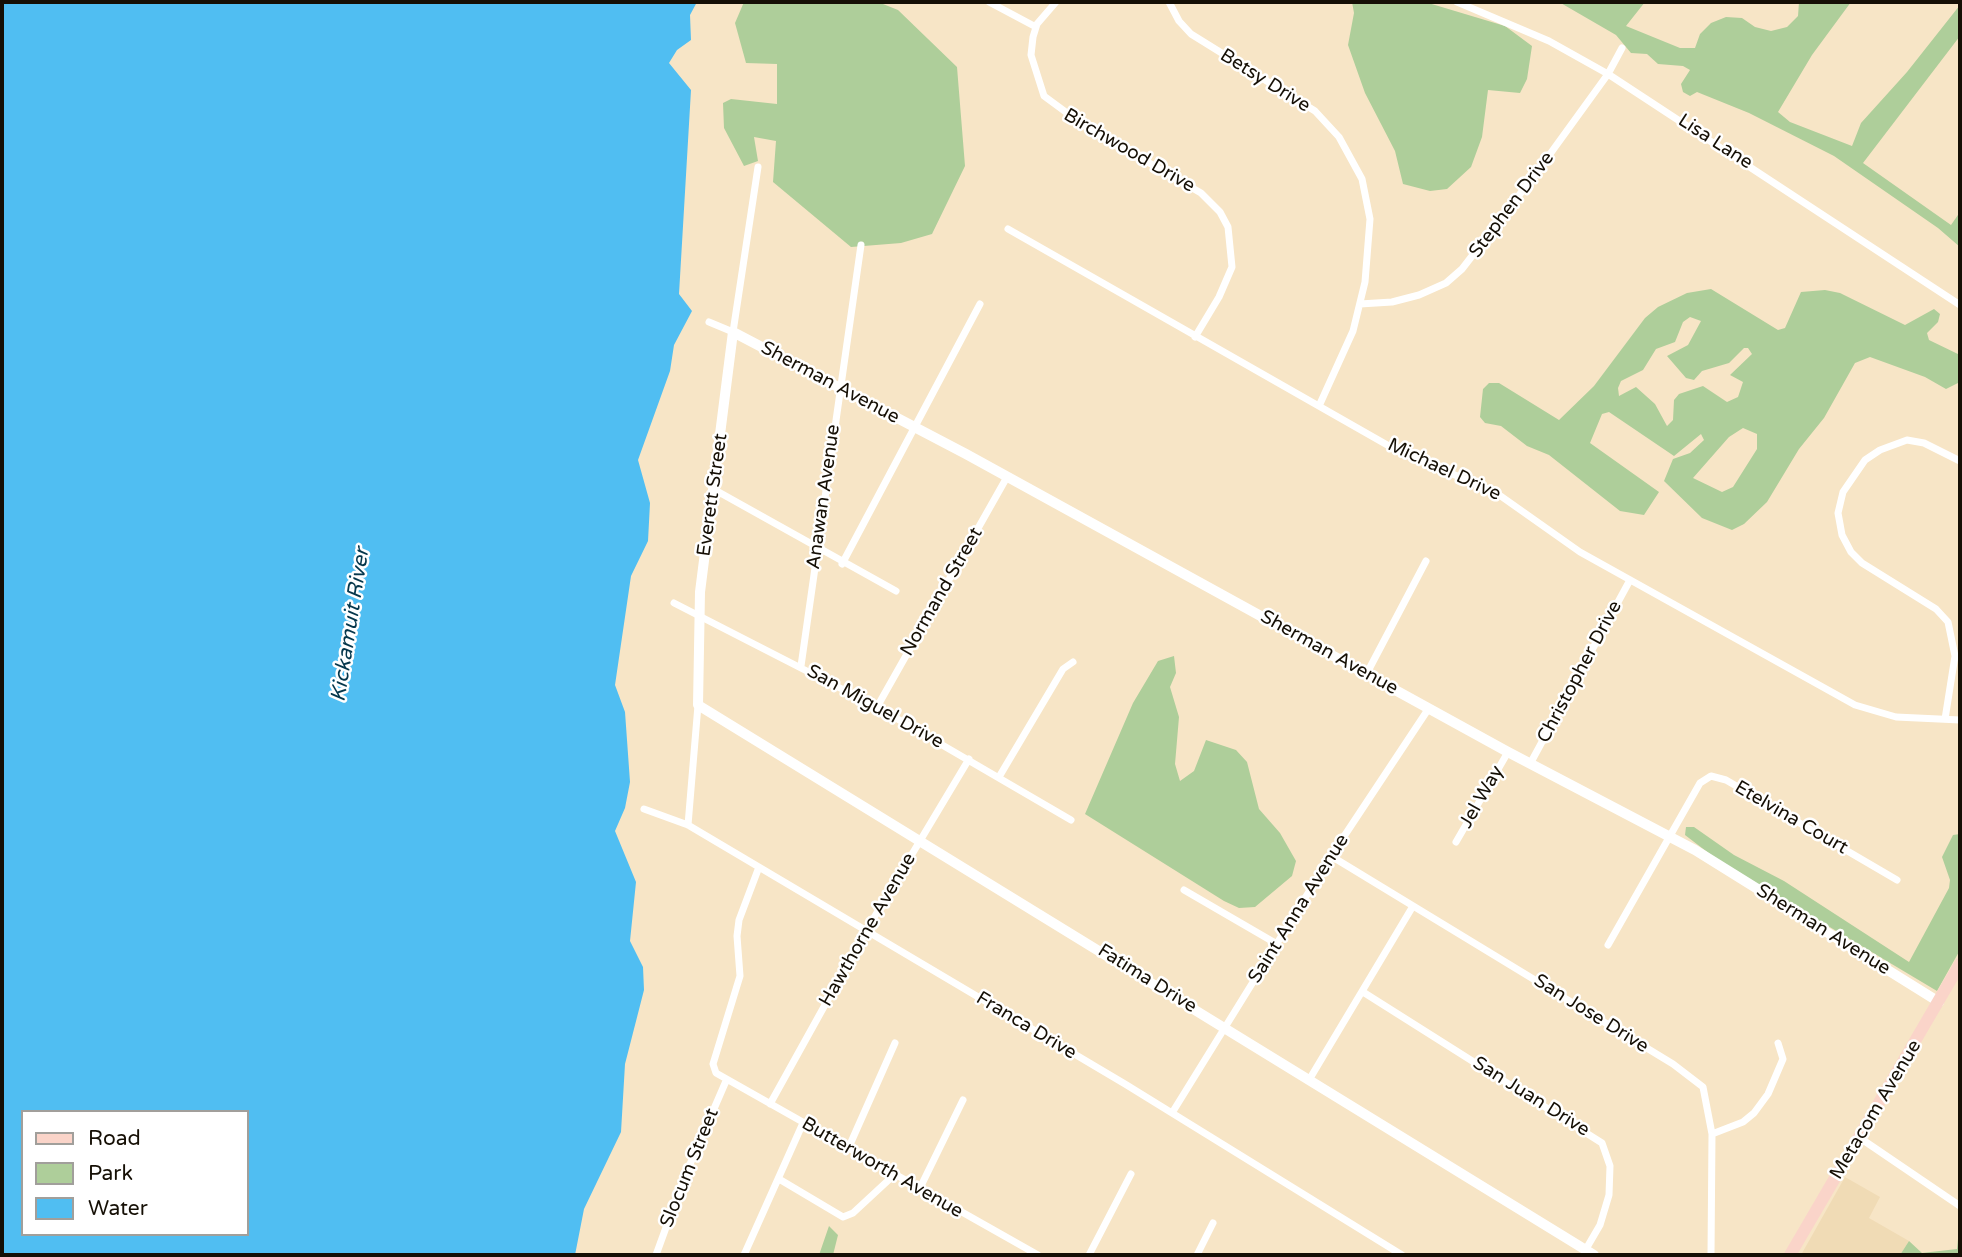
<!DOCTYPE html>
<style>
body{margin:0}
#map{position:relative;width:1962px;height:1257px;overflow:hidden;background:#f7e5c6;font-family:"Varela Round",sans-serif}
canvas{display:block}
.frame{position:absolute;inset:0;border:4px solid #150f05;pointer-events:none}
.legend{position:absolute;left:21px;top:1110px;width:228px;height:126px;box-sizing:border-box;background:#fff;border:2px solid #a19f9b;margin:0;padding:9px 12px;list-style:none;font-size:21px;color:#150f05}
.legend li{display:flex;align-items:center;gap:14px;height:35px}
.legend b{width:35px;border:2px solid #a19f9b}
</style>
<div id="map">
<canvas width="1962" height="1257"></canvas>
<div class="frame"></div>
<ul class="legend">
<li><b style="height:9px;background:#fad4c9"></b>Road</li>
<li><b style="height:19px;background:#aece9a"></b>Park</li>
<li><b style="height:19px;background:#50bef2"></b>Water</li>
</ul>
</div>
<script>
const ctx = document.querySelector('canvas').getContext('2d');
ctx.lineJoin = 'round';
function fillPath(path, color) { ctx.fillStyle = color; ctx.fill(path, 'evenodd'); }
const poly = rows => new Path2D(rows.map(r => 'M' + r).join(''));
function strokePath(path, color, width, dash) { ctx.strokeStyle = color; ctx.lineWidth = width; ctx.lineCap = dash ? 'butt' : 'round'; ctx.setLineDash(dash || []); ctx.stroke(path); }
function write(font, color, halo, rows, align = 'center') {
  ctx.font = font + ' "Varela Round",sans-serif'; ctx.lineWidth = 5; ctx.setLineDash([]); ctx.textBaseline = 'middle'; ctx.strokeStyle = halo; ctx.fillStyle = color; for (const [text, x, y, turn = 0] of rows) {
    ctx.save(); ctx.translate(x, y); ctx.rotate((+turn || 0) * Math.PI / 180); ctx.textAlign = isNaN(turn) ? turn : align; if (halo) ctx.strokeText(text, 0, 0); ctx.fillText(text, 0, 0); ctx.restore();
  }
}
fillPath(poly([
 [1845,1177,1880,1197,1869,1218,1909,1241,1900,1255,1801,1255]
]), '#f0dbb5');
fillPath(poly([
 [744,2,878,2,898,10,957,67,965,166,932,234,901,243,851,247,773,182,776,141,754,137,758,161,744,166,724,128,723,103,731,99,777,104,777,64,746,63,735,23],
 [1352,2,1425,2,1505,26,1532,46,1527,79,1520,93,1488,90,1482,137,1471,167,1447,189,1430,191,1403,184,1395,151,1365,93,1348,45,1354,13],
 [1559,2,1645,2,1626,26,1680,48,1695,48,1700,34,1711,23,1726,17,1742,18,1755,27,1771,31,1787,27,1798,16,1799,2,1851,2,1812,55,1778,112,1790,122,1852,146,1861,123,1907,72,1960,5,1960,36,1863,163,1951,225,1960,212,1960,247,1938,228,1834,156,1749,113,1697,92,1690,96,1683,92,1681,84,1690,70,1683,66,1658,64,1647,54,1631,53,1616,35],
 [1711,289,1778,330,1785,328,1801,292,1825,290,1840,293,1905,325,1934,309,1940,314,1938,322,1927,333,1929,340,1960,355,1960,382,1946,389,1925,377,1870,357,1855,363,1824,418,1799,449,1767,502,1744,524,1732,530,1702,518,1664,481,1673,459,1690,453,1704,440,1701,434,1674,456,1609,412,1602,414,1590,443,1659,492,1644,515,1620,511,1549,455,1527,446,1501,426,1485,423,1480,417,1483,389,1489,383,1499,383,1559,420,1594,386,1645,318,1658,307,1687,293],
 [1690,317,1701,321,1688,345,1667,356,1686,378,1694,380,1702,371,1729,363,1744,348,1748,348,1752,354,1730,375,1743,382,1738,397,1727,402,1703,386,1679,394,1674,400,1673,420,1667,426,1655,404,1636,387,1619,396,1618,388,1621,381,1643,370,1656,349,1675,342,1683,322],
 [1743,428,1757,434,1757,449,1733,487,1722,492,1693,478,1729,437],
 [1174,656,1176,673,1170,687,1179,717,1175,764,1180,781,1194,771,1206,740,1236,750,1247,762,1259,809,1280,833,1296,861,1292,876,1255,907,1239,908,1224,901,1085,814,1133,703,1158,661],
 [1686,827,1694,827,1734,855,1784,881,1909,962,1949,888,1950,880,1942,857,1953,835,1960,834,1960,950,1937,991,1719,861,1685,835],
 [1960,1219,1960,1255,1900,1255,1909,1241,1922,1253,1957,1249],
 [829,1226,838,1235,833,1255,819,1255]
]), '#aece9a');
fillPath(poly([
 [2,2,697,2,690,15,691,40,677,50,669,63,691,90,679,294,692,311,674,345,670,371,638,460,650,503,648,541,631,576,615,685,625,712,630,782,625,808,615,831,636,882,630,941,643,967,644,990,625,1064,621,1132,584,1209,575,1255,2,1255],
 [23,1112,247,1112,247,1234,23,1234]
]), '#50bef2');
strokePath(poly([
 [989,2,1036,27],
 [1056,2,1037,24,1033,37,1031,55,1044,96,1082,124,1201,193,1220,212,1228,227,1232,267,1219,297,1195,337],
 [1169,2,1179,21,1191,34,1315,111,1339,137,1362,179,1370,219,1365,282,1353,331,1319,406],
 [1457,2,1549,41,1608,74,1960,305],
 [1008,229,1396,450,1495,492,1580,552,1855,705,1896,717,1960,720],
 [1360,304,1392,302,1419,295,1446,283,1462,269,1537,172,1608,74,1622,48],
 [709,322,733,332,758,167],
 [715,490,896,591],
 [842,564,980,304],
 [674,603,877,707,1071,820],
 [801,666,861,245],
 [1367,673,1426,561],
 [877,707,1007,477],
 [1945,719,1955,656,1948,622,1936,609,1862,563,1851,552,1842,535,1838,513,1843,492,1865,460,1880,450,1907,440,1924,443,1960,461],
 [1530,764,1630,580],
 [999,777,1063,669,1073,662],
 [644,809,688,825,1125,1084,1402,1255],
 [688,825,698,705],
 [1456,842,1508,752],
 [1331,856,1673,1064,1703,1087,1712,1134,1711,1255],
 [759,867,739,920,737,936,740,976,713,1064,716,1073,1038,1255],
 [1184,890,1277,944],
 [1608,945,1700,783,1711,776,1726,780,1897,880],
 [1363,992,1602,1143,1610,1166,1609,1195,1600,1225,1586,1249],
 [1309,1080,1413,906],
 [770,1104,866,931,969,759],
 [1172,1113,1331,856,1429,708],
 [1712,1134,1743,1122,1754,1113,1768,1094,1783,1059,1778,1043],
 [1860,1138,1960,1206],
 [848,1149,895,1043],
 [779,1179,843,1217,853,1213,894,1175],
 [919,1190,963,1100],
 [656,1255,684,1178,726,1081],
 [744,1255,803,1123],
 [1089,1255,1131,1174],
 [1197,1255,1213,1223]
]), '#fff', 7);
strokePath(poly([
 [1594,1255,698,705,700,592,733,332,966,454,1508,752,1695,850,1939,1002]
]), '#fff', 10);
strokePath(poly([
 [1790,1255,1960,964]
]), '#fad4c9', 12);
write('19px', '#150f05', '#fff', [
 ["Betsy Drive",1265,81,32],
 ["Lisa Lane",1715,142,33],
 ["Birchwood Drive",1129,151,30],
 ["Stephen Drive",1512,205,-53],
 ["Sherman Avenue",830,383,28],
 ["Michael Drive",1444,470,25],
 ["Everett Street",713,495,-82],
 ["Anawan Avenue",824,497,-82],
 ["Normand Street",942,592,-60],
 ["Sherman Avenue",1329,653,29],
 ["Christopher Drive",1580,672,-62],
 ["San Miguel Drive",875,707,29],
 ["Jel Way",1482,797,-60],
 ["Etelvina Court",1791,818,30],
 ["Saint Anna Avenue",1299,909,-58],
 ["Hawthorne Avenue",868,930,-60],
 ["Sherman Avenue",1823,930,32],
 ["Fatima Drive",1147,979,32],
 ["San Jose Drive",1591,1014,32],
 ["Franca Drive",1026,1026,31],
 ["San Juan Drive",1531,1097,32],
 ["Metacom Avenue",1876,1110,-59],
 ["Slocum Street",690,1168,-68],
 ["Butterworth Avenue",882,1168,30]
]);
write('italic 21px', '#05374c', '#fff', [
 ["Kickamuit River",351,625,-81]
]);
</script>
